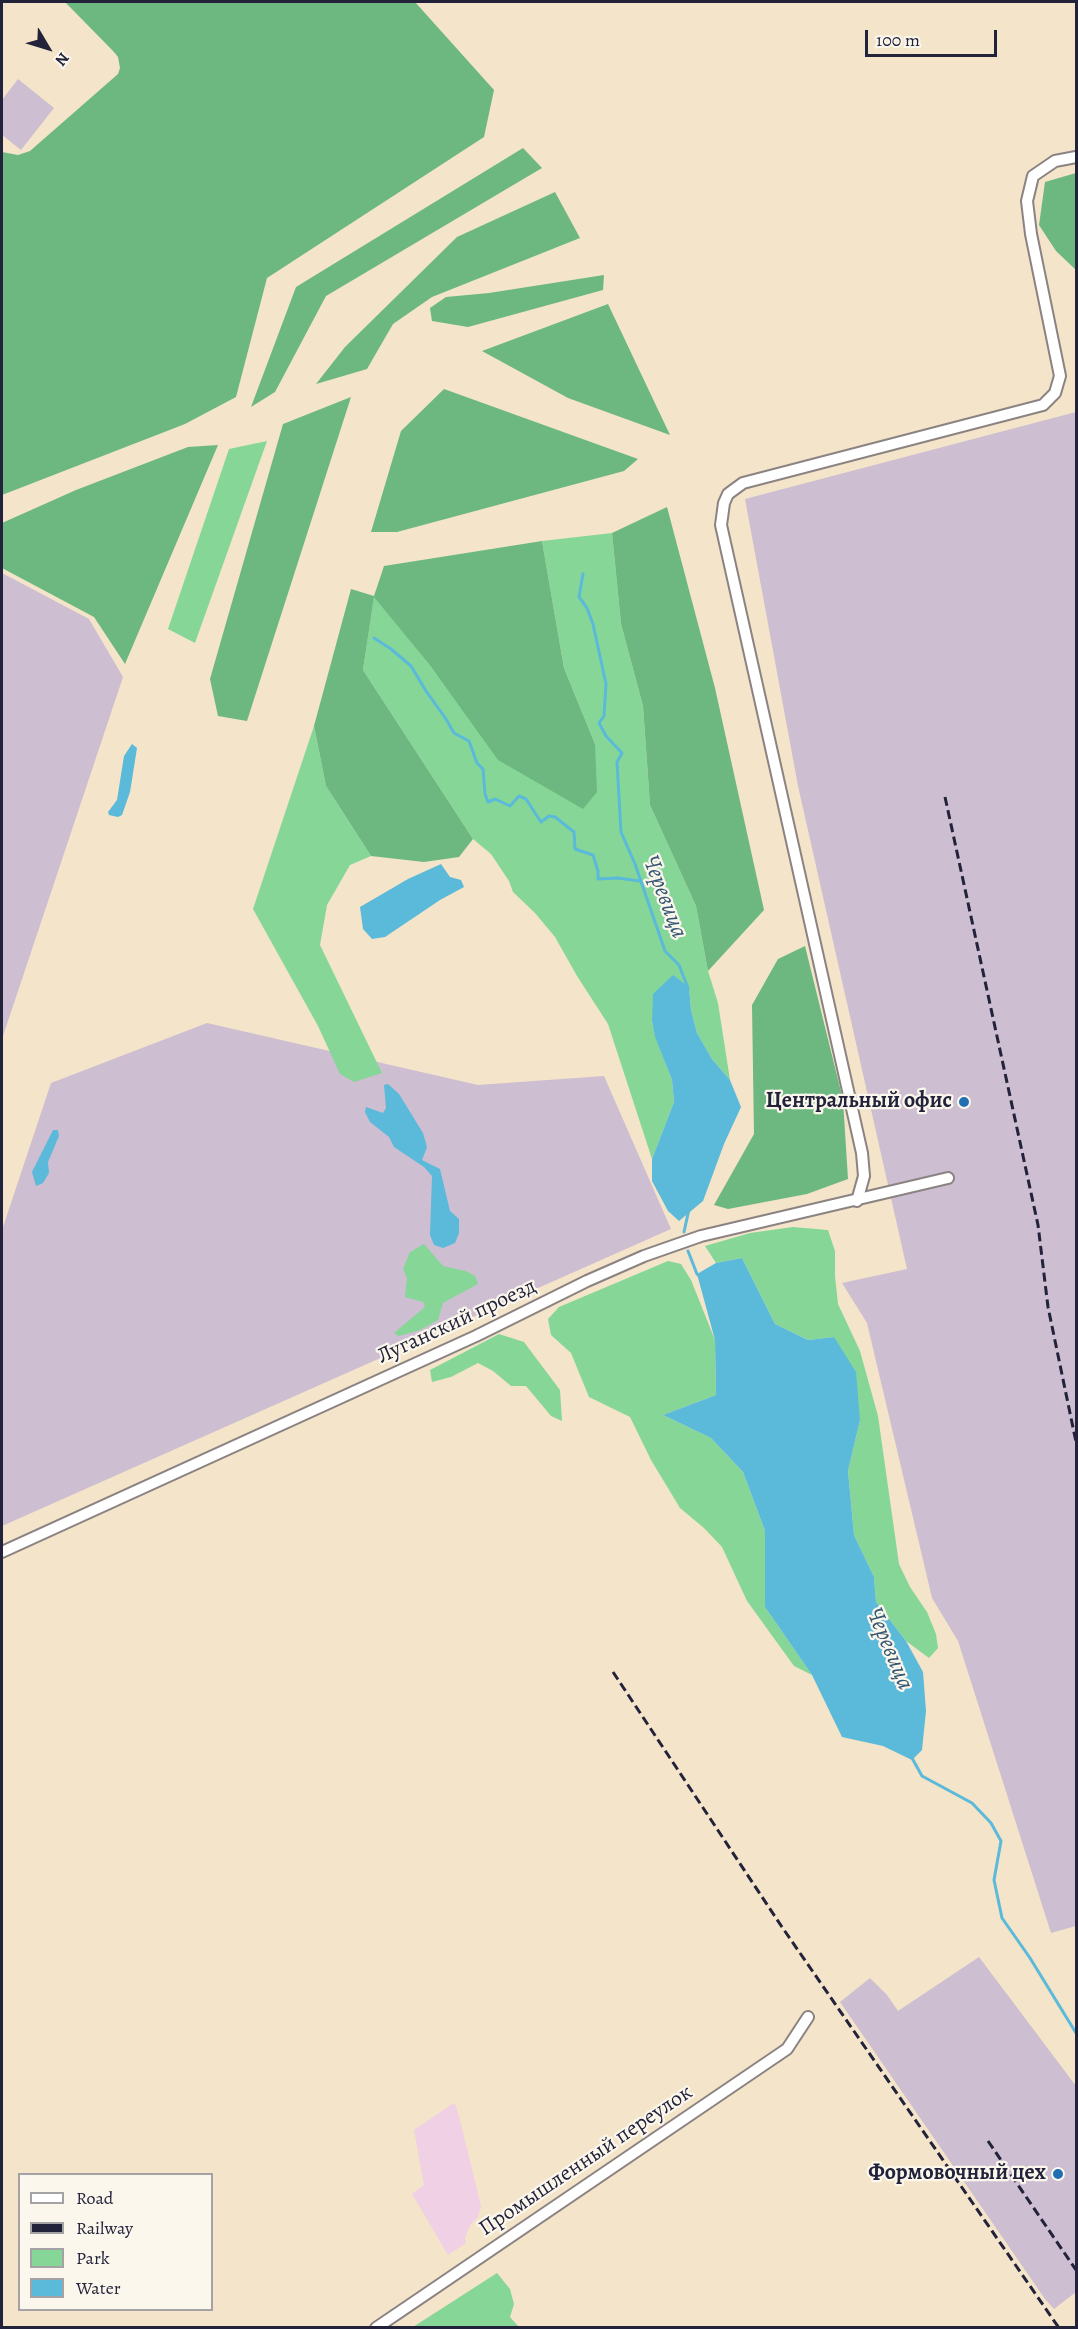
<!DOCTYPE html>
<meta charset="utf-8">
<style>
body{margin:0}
#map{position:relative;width:1078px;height:2329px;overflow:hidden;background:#f4e4c9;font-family:Alegreya,serif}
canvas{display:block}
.frame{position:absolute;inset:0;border:3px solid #22223b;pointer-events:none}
.legend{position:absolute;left:18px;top:2173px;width:195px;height:138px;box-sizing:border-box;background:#fbf7ec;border:2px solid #a4a2a5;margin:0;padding:8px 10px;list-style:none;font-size:18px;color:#22223b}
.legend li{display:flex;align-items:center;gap:12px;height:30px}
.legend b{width:30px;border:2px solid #a4a2a5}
.north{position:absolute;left:18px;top:18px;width:60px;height:60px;-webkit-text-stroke:4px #fbf7ec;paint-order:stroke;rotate:128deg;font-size:16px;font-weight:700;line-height:24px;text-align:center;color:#22223b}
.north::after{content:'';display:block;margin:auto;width:21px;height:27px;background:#22223b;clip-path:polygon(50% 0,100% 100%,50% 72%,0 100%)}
.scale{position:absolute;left:865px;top:30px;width:132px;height:27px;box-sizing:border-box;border:3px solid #22223b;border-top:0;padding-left:8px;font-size:18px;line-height:21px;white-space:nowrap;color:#22223b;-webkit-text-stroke:4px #fbf7ec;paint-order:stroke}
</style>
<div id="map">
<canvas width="1078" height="2329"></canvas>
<div class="frame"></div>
<ul class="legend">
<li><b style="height:8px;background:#fff"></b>Road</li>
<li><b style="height:8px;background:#22223b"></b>Railway</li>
<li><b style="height:16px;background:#86d797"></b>Park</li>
<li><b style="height:16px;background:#5bb9da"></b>Water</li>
</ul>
<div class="north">N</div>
<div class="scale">100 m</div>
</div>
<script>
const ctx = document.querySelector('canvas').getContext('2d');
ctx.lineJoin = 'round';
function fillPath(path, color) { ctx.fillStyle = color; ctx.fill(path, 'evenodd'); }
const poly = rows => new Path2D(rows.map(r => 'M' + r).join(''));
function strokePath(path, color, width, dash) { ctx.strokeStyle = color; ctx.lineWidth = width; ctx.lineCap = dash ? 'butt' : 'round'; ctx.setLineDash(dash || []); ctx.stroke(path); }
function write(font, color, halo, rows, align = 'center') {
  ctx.font = font + ' Alegreya,serif'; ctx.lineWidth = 4.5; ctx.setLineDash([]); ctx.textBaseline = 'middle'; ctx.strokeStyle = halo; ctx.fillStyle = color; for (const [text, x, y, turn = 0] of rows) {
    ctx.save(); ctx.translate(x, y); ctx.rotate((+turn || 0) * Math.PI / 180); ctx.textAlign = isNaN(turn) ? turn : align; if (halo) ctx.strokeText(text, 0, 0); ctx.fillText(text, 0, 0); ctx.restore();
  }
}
fillPath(poly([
 [454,2103,458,2112,481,2206,478,2217,470,2225,465,2238,466,2243,448,2255,412,2194,424,2185,414,2130]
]), '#efd0e5');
fillPath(poly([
 [18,79,54,108,21,150,2,135,2,100],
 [1076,412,1076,1926,1051,1933,958,1641,932,1598,867,1323,842,1283,907,1269,798,786,745,499],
 [2,573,89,619,123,677,2,1039],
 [207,1023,478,1085,604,1076,671,1229,2,1526,2,1230,51,1083],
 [979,1957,1076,2086,1076,2292,1054,2309,1045,2299,840,2002,870,1978,887,1995,898,2011]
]), '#cdbed2');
fillPath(poly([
 [267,441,195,643,168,629,229,449],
 [612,533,621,624,643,706,650,805,696,906,708,971,718,1003,730,1080,712,1059,697,1033,691,1010,689,987,652,1021,655,1036,672,1080,674,1102,652,1159,608,1024,577,976,555,937,535,913,513,892,509,881,491,854,473,839,363,670,374,596,432,668,595,744,564,668,542,541],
 [314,726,326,786,371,856,350,865,327,905,320,945,382,1073,354,1082,340,1074,318,1026,253,909],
 [793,1227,828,1230,835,1251,835,1276,838,1304,860,1351,878,1416,899,1564,910,1587,927,1612,936,1634,938,1648,929,1658,906,1641,876,1602,874,1577,854,1535,848,1471,860,1420,834,1337,808,1340,775,1324,742,1258,716,1263,705,1246,750,1233],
 [424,1244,443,1266,466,1271,475,1276,478,1284,443,1303,438,1320,420,1330,399,1336,394,1333,425,1307,423,1302,405,1297,407,1278,403,1269,410,1252],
 [668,1261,681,1264,691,1280,715,1340,716,1395,663,1415,711,1438,743,1472,765,1531,765,1607,812,1675,794,1666,747,1601,722,1547,704,1528,680,1508,651,1460,630,1417,589,1397,571,1353,551,1335,548,1319,559,1307],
 [499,1334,524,1342,560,1390,562,1421,551,1416,526,1386,511,1386,493,1371,478,1363,451,1377,432,1382,430,1370],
 [497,2273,510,2289,514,2304,510,2317,519,2327,413,2327]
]), '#86d797');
fillPath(poly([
 [65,2,415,2,494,90,484,137,267,278,236,397,185,424,2,495,2,152,18,155,30,151,118,74,120,68,118,57,114,52],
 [523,148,542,168,326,296,275,392,251,407,296,287],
 [1076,173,1076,270,1056,251,1039,225,1045,182],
 [555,192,580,238,432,297,393,324,367,369,316,384,345,347,457,237],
 [604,275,603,290,468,327,432,321,430,308,446,297,489,293],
 [608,304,670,435,568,398,482,351],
 [444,389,638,459,624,471,397,532,371,532,401,431],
 [351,397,247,721,218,716,210,679,283,424],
 [218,445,125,664,94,617,2,568,2,523,76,490,188,447],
 [667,507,715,688,764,910,708,971,696,906,650,805,643,706,621,624,612,533],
 [542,541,564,668,595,744,597,792,583,809,498,760,432,668,374,597,363,670,473,839,459,857,424,862,371,856,326,786,314,726,351,589,374,596,384,566],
 [805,946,843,1100,848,1179,807,1194,728,1209,714,1205,754,1134,752,1005,778,959]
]), '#6cb880');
fillPath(poly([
 [132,744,137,748,130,792,122,815,118,817,109,815,108,812,117,800,124,756],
 [441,864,450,877,461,880,464,887,440,900,385,937,372,939,363,929,360,907,408,879],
 [673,975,689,987,691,1010,697,1033,712,1059,730,1080,741,1107,724,1144,703,1201,679,1221,668,1211,652,1181,652,1159,674,1102,672,1080,655,1037,652,1021,653,994],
 [388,1084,399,1094,423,1133,427,1147,422,1160,440,1169,450,1211,459,1219,459,1233,455,1243,443,1248,434,1245,430,1235,432,1176,424,1167,394,1147,389,1137,370,1122,365,1112,366,1107,383,1113,386,1108,384,1085],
 [53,1130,58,1130,59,1136,48,1162,49,1173,43,1183,36,1186,32,1172],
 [742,1258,775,1324,808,1340,834,1337,856,1372,860,1420,848,1471,854,1535,874,1577,876,1602,906,1641,923,1672,926,1711,922,1750,912,1760,883,1746,842,1737,812,1675,765,1607,765,1531,743,1472,711,1438,663,1415,716,1395,715,1340,697,1274,716,1263]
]), '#5bb9da');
strokePath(poly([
 [583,574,579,597,587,608,593,624,606,684,604,716,599,723,606,736,622,753,617,762,621,832,635,864,665,951,679,965,688,988],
 [374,638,391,649,411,666,426,691,446,719,454,733,469,741,477,763,483,769,485,794,488,802,495,799,510,806,519,796,526,799,541,822,549,816,555,817,574,832,575,849,593,855,598,871,598,879,618,878,640,881],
 [684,1232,689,1209],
 [688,1251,697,1274,699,1276],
 [912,1758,922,1776,972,1803,991,1823,1001,1841,994,1880,1002,1918,1030,1958,1076,2033]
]), '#5bb9da', 3);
const minor = poly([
 [857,1201,864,1176,862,1153,721,525,724,503,728,494,743,483,1043,405,1055,393,1060,376,1031,234,1027,201,1033,176,1055,161,1076,157],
 [2,1552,476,1336,587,1281,644,1256,701,1236,948,1178],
 [376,2328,787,2049,808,2017]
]);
strokePath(minor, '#8b8382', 14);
strokePath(minor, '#fff', 10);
strokePath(poly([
 [945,797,1038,1225,1048,1307,1076,1442],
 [613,1672,782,1927,1059,2328],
 [988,2141,1076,2270]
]), '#22223b', 3, [9, 4.5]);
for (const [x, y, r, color] of [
 [964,1102,6,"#1f6fb2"],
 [1058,2174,6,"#1f6fb2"]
]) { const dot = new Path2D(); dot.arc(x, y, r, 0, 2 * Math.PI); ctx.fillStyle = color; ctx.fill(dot); strokePath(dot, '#fbf7ec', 2); }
write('bold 22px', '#22223b', '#fbf7ec', [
 ["Центральный офис",952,1102],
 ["Формовочный цех",1046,2174]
], 'right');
write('22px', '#22223b', '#fbf7ec', [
 ["Луганский проезд",457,1322,-25],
 ["Промышленный переулок",586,2161,-34]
]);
write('italic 24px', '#365773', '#fbf7ec', [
 ["Черевица",664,897,69],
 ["Черевица",889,1649,67]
]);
</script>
